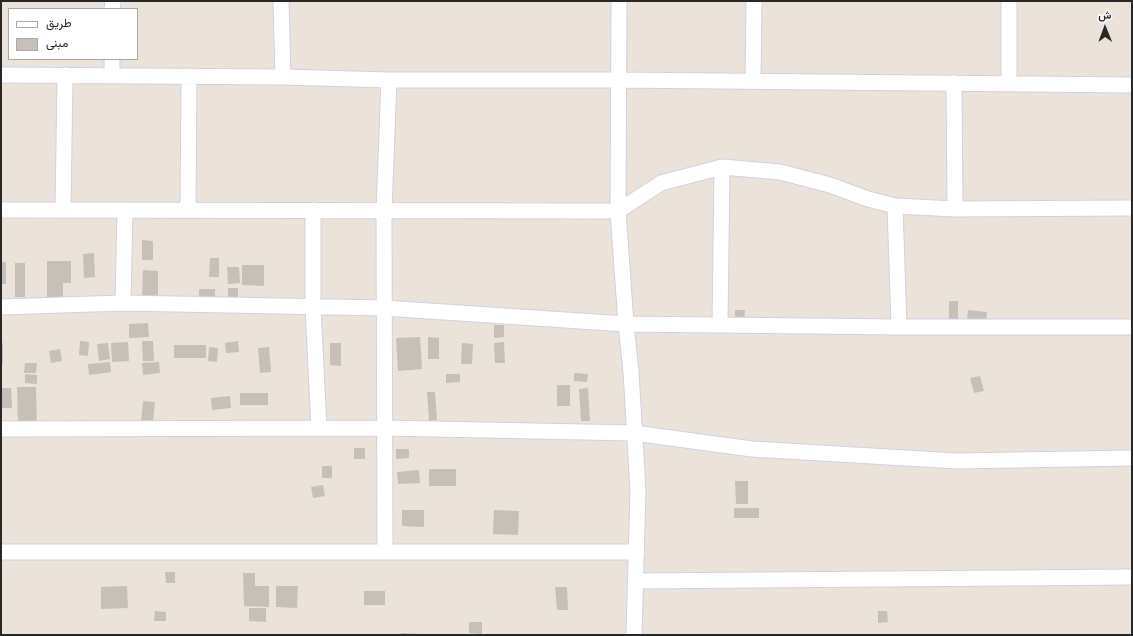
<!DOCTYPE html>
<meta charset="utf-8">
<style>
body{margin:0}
#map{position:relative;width:1133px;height:636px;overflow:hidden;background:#ebe3d9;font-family:Karla,Vazirmatn,sans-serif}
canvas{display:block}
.frame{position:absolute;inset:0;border:2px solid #282828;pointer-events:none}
.legend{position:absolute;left:8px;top:8px;width:130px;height:52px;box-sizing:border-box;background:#fff;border:1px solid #a9a9a9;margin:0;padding:5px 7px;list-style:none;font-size:12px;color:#282828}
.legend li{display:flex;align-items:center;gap:8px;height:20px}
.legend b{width:20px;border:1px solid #a9a9a9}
.north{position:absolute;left:1085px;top:8px;width:40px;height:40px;-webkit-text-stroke:3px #fff;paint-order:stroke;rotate:359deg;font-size:11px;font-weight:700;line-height:16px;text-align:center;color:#282828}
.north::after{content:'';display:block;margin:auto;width:14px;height:18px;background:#282828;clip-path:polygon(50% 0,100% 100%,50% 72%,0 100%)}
</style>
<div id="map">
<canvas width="1133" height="636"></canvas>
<div class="frame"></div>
<ul class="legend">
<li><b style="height:5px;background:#fff"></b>طريق</li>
<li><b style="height:11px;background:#c6c0b9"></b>مبنى</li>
</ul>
<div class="north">ش</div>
</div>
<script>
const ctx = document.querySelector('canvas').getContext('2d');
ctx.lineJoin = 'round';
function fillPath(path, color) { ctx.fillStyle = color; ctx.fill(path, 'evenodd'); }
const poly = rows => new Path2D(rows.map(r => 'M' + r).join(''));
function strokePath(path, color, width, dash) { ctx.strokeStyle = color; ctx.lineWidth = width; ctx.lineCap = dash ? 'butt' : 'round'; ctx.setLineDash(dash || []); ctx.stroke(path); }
fillPath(poly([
 [142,240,153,241,153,260,142,260],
 [94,253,95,277,84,278,83,254],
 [210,258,219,258,219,277,209,277],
 [47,261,71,261,71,283,63,283,63,299,47,299],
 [1,262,6,262,6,284,1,284],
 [15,263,25,263,25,297,15,297],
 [242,265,264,265,264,286,242,285],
 [227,267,239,267,240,283,228,284],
 [143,270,158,271,158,298,142,297],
 [228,288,238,288,238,299,228,299],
 [199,289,215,289,215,299,199,299],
 [949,301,958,301,958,319,949,319],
 [735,310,745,310,744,321,735,321],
 [968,310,987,312,986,322,967,320],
 [148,323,149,337,129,338,129,324],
 [494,325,504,325,504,337,494,338],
 [420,337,422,369,398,371,396,338],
 [428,337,439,338,439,359,428,359],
 [80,341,89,342,88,356,79,355],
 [142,341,153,341,154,361,143,361],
 [238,341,239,352,226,353,225,343],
 [128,342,129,361,112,362,111,343],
 [504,342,505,363,495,363,494,343],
 [1,343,3,343,3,364,1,364],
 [108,343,110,359,99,361,97,344],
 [330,343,341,343,341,366,330,365],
 [462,343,473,344,472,364,461,364],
 [174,345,206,345,206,358,174,358],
 [209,347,218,348,217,362,208,361],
 [269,347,271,372,260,373,258,348],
 [60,349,62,361,51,363,49,351],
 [110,362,111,372,89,375,88,364],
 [159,362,160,373,143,375,142,363],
 [25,363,37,363,36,373,24,373],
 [574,373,588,374,587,382,574,381],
 [25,374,37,375,37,384,25,383],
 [446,374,460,374,460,382,446,383],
 [980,376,984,391,974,393,970,378],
 [557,385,570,385,570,406,557,406],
 [17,387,36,387,37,425,18,426],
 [1,388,11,388,12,408,1,408],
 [588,388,590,421,581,421,579,389],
 [427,392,435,392,437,420,429,421],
 [240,393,268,393,268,405,240,405],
 [230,396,231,408,212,410,211,398],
 [143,401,155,402,153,421,141,421],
 [354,448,365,448,365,459,354,459],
 [396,449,409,449,409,458,396,459],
 [322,466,332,466,332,478,322,478],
 [429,469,456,469,456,486,429,486],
 [419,470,420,483,398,484,397,472],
 [735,481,748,481,748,504,736,504],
 [323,485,325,496,313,498,311,487],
 [734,508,759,508,759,518,734,518],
 [402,510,424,510,424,527,402,526],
 [494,510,519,511,518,535,493,534],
 [165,572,175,572,175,583,166,583],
 [243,573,255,573,255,586,269,586,269,607,244,606],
 [127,586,128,608,101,609,101,587],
 [276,586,298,586,297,608,276,607],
 [555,587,567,587,568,610,557,610],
 [364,591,385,591,385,605,364,605],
 [249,608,266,608,266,622,249,621],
 [155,611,166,612,166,621,154,621],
 [878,611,887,611,888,622,878,623],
 [469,622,482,622,482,634,469,633],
 [401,633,426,634,426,635,401,635]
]), '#c6c0b9');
const street = poly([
 [281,1,283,77],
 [619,1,618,211,626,324,631,372,638,490,634,635],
 [112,9,113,1],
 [1,75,283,77,389,80,617,80,1132,85],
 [112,76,112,59],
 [753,81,754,1],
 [954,83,955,209],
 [1009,84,1009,1],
 [895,206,899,327],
 [1,210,618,211,661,183,722,167,780,172,830,185,868,199,895,206,955,209,1132,208],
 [63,210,65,75],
 [188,210,189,76],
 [313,210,313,307,319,428],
 [123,303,125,210],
 [1,307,123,303,384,308,626,324,899,327,1132,327],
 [720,325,722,167],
 [1,429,384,428,634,433,752,449,957,461,1132,458],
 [385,551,384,211,389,80],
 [1,552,637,552],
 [635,581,1132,577]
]);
strokePath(street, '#cfd2e1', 17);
strokePath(street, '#fff', 15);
</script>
